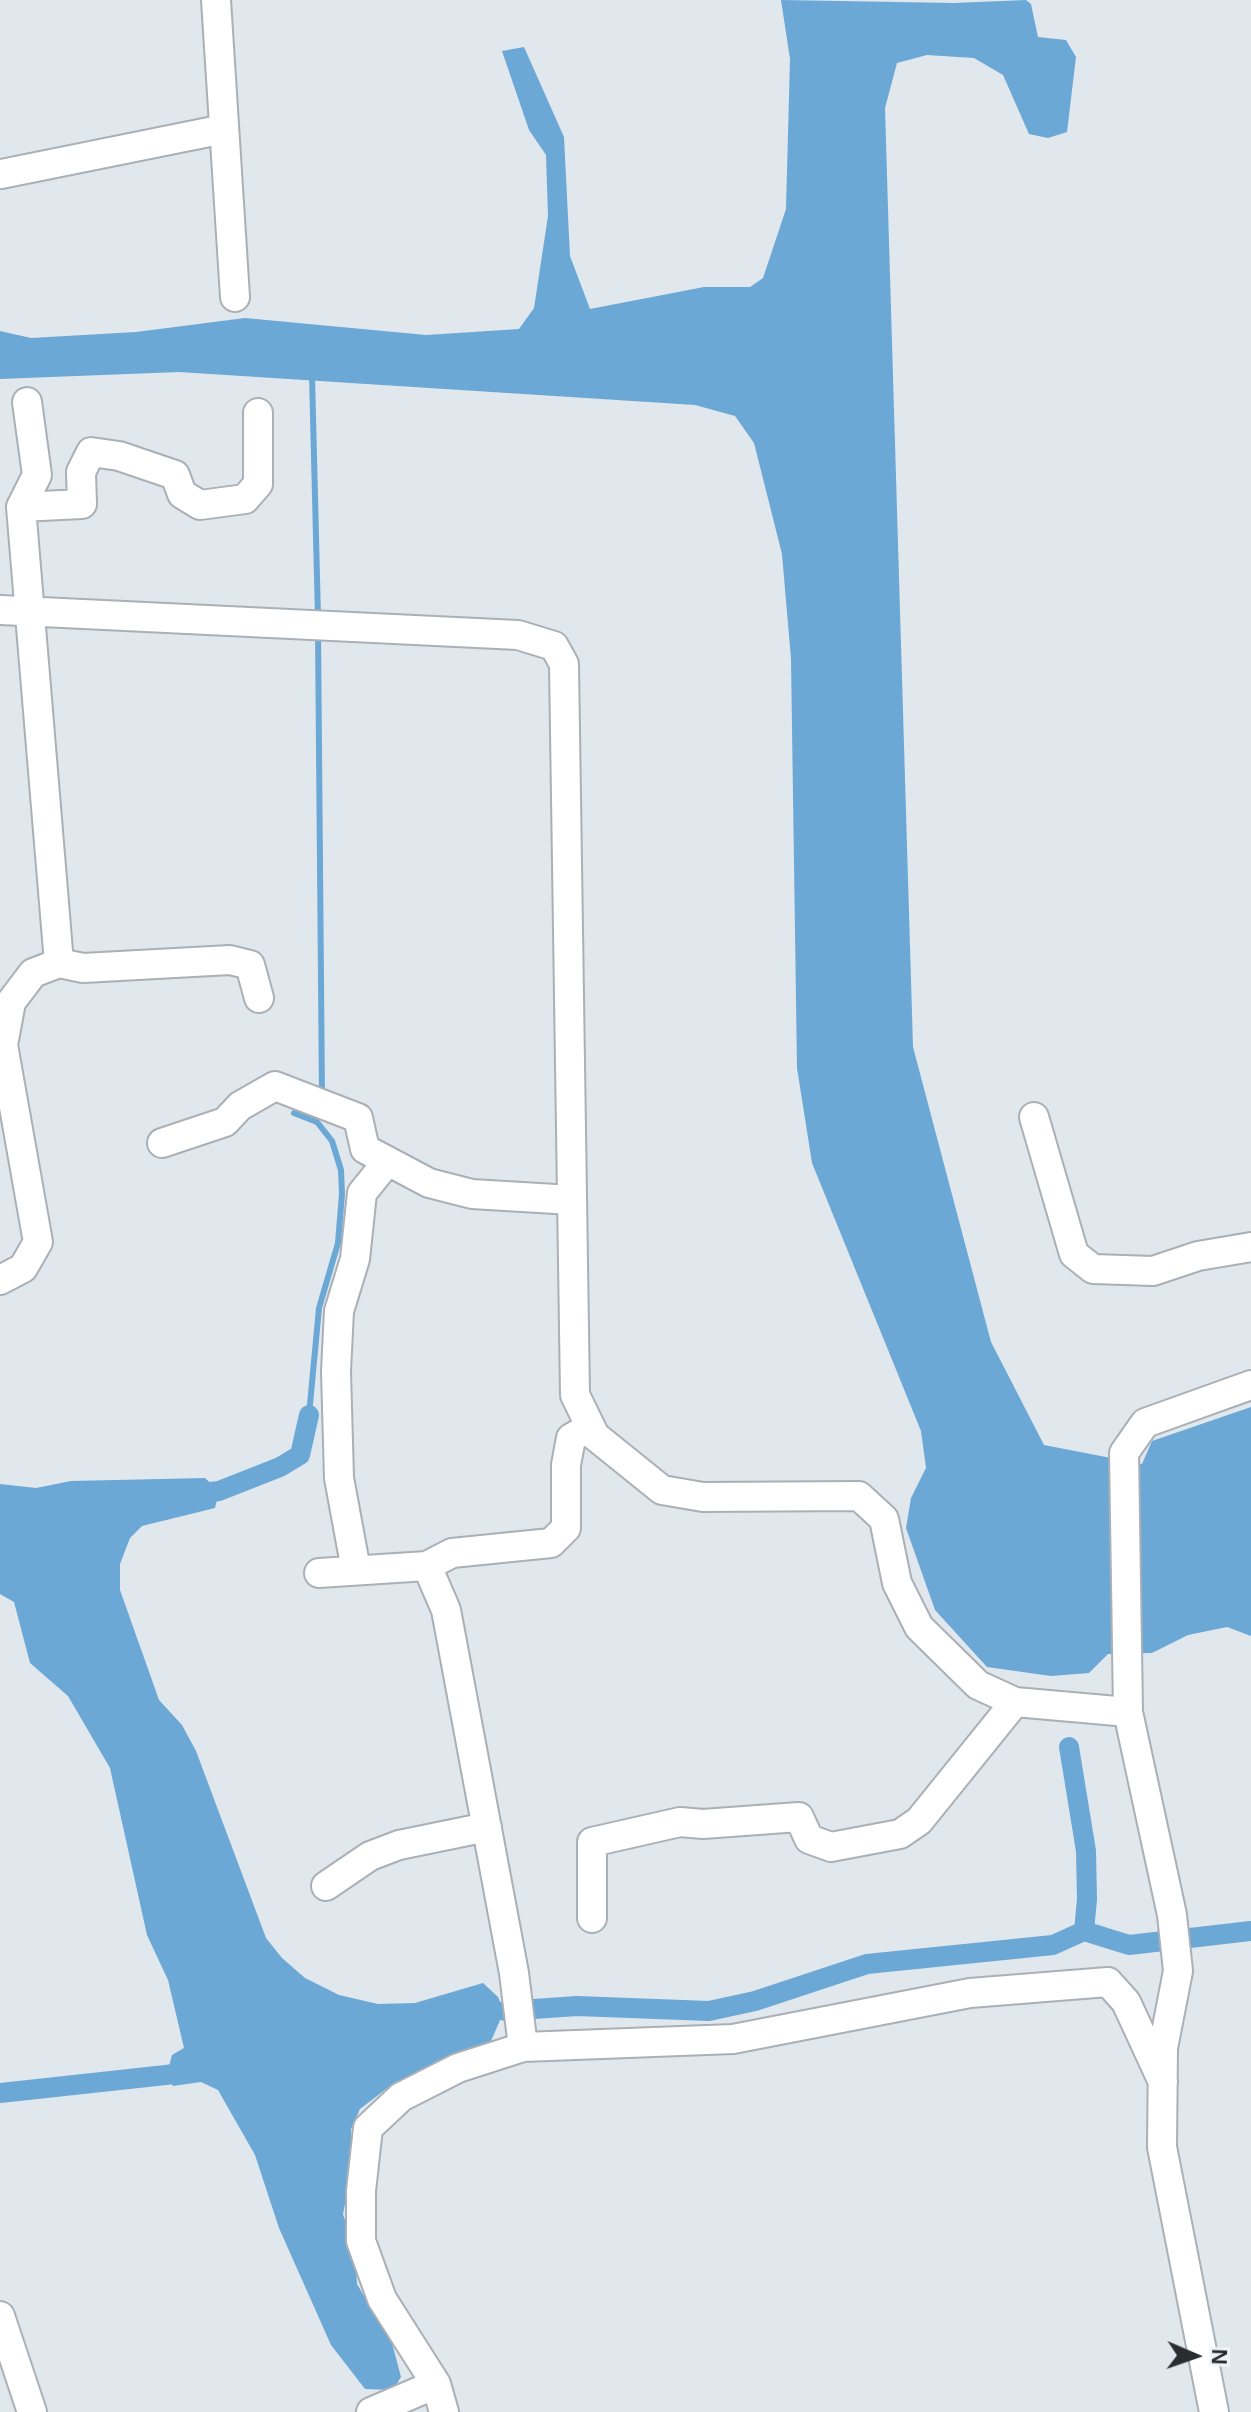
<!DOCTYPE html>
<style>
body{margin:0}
#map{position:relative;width:1251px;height:2412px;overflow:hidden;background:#e0e7ed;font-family:Helvetica,sans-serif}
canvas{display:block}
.north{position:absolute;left:1155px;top:2316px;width:80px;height:80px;-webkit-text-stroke:6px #eef4fa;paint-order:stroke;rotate:92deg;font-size:22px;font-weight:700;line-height:32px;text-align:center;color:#2a2c2f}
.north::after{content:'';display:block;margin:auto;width:28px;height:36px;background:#2a2c2f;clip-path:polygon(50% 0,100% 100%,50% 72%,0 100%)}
</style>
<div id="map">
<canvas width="1251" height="2412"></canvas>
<div class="north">N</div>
</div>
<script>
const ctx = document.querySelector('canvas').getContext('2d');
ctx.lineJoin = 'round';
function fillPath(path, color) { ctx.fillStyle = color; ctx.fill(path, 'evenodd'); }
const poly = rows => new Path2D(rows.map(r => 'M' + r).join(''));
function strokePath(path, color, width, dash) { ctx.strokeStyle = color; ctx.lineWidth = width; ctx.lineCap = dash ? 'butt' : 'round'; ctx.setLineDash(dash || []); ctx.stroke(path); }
fillPath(poly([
 [781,0,954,3,1026,0,1031,4,1038,37,1066,40,1076,57,1067,132,1048,138,1029,134,1003,75,974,58,927,55,897,63,885,108,913,1047,991,1342,1044,1445,1142,1464,1152,1441,1251,1407,1251,1636,1227,1627,1188,1635,1152,1653,1108,1654,1089,1673,1051,1676,987,1667,935,1610,906,1528,911,1498,926,1468,921,1431,812,1163,797,1068,791,659,782,554,754,443,735,416,695,405,179,372,0,379,0,331,31,338,136,332,245,318,426,335,519,329,534,308,548,216,546,155,529,130,502,51,524,47,564,137,570,256,590,309,704,287,750,287,763,278,786,209,790,59],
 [205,1478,219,1491,215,1508,142,1526,130,1538,120,1564,120,1590,159,1700,182,1725,196,1751,266,1938,282,1958,305,1978,339,1995,378,2004,415,2003,483,1983,498,1997,504,2011,491,2041,394,2083,360,2109,351,2129,351,2174,343,2214,355,2252,357,2284,392,2343,401,2377,393,2390,365,2389,331,2345,279,2228,255,2155,218,2090,201,2082,173,2086,167,2074,172,2055,184,2048,168,1980,147,1935,110,1768,68,1696,30,1663,14,1602,0,1594,0,1484,36,1488,71,1481]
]), '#6ba8d6');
strokePath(poly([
 [312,376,318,617],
 [318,632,322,1097],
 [294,1113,317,1122,332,1141,341,1170,342,1194,338,1243,319,1308,309,1415]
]), '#6ba8d6', 6);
strokePath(poly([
 [193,1494,219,1491,280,1467,300,1455,309,1415],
 [1084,1931,1129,1945,1251,1931],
 [505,2011,577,2006,709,2011,755,2001,867,1964,1053,1945,1084,1931,1087,1899,1086,1851,1069,1747],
 [0,2093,193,2072]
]), '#6ba8d6', 20);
const minor = poly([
 [216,0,235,297],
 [1,174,224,129],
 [21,507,37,475,27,402],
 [0,610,518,635,554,646,564,664,575,1395,595,1436,662,1490,703,1497,859,1496,884,1519,897,1583,919,1627,978,1685,1015,1702,1128,1712],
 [59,963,21,507,82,504,81,472,91,452,119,456,175,475,182,494,200,505,245,499,258,484,258,413],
 [1034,1117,1074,1254,1093,1269,1153,1271,1198,1256,1251,1247],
 [162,1143,225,1122,240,1106,275,1086,358,1118,365,1149,429,1183,472,1194,572,1200],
 [0,1280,23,1268,38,1242,3,1045,11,1002,33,973,59,963,83,968,230,960,250,965,259,998],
 [427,1566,446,1610,514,1973,523,2047],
 [356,1570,339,1478,336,1371,339,1311,355,1259,362,1193,387,1162],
 [319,1573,427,1566,452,1553,551,1543,566,1528,566,1465,571,1438,590,1427],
 [326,1886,370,1856,399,1845,487,1827],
 [592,1918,592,1842,680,1822,703,1824,799,1817,809,1839,831,1847,900,1834,919,1821,1015,1702],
 [0,2316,32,2412],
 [371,2412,436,2384],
 [444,2412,436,2384,382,2299,361,2241,361,2191,368,2128,401,2097,458,2068,523,2047,733,2039,970,1993,1108,1982,1126,2002,1163,2082],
 [1214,2412,1162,2147,1163,2048,1178,1971,1172,1915,1128,1712,1124,1453,1145,1423,1251,1385]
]);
strokePath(minor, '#aab0b5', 32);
strokePath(minor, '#fff', 28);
</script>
